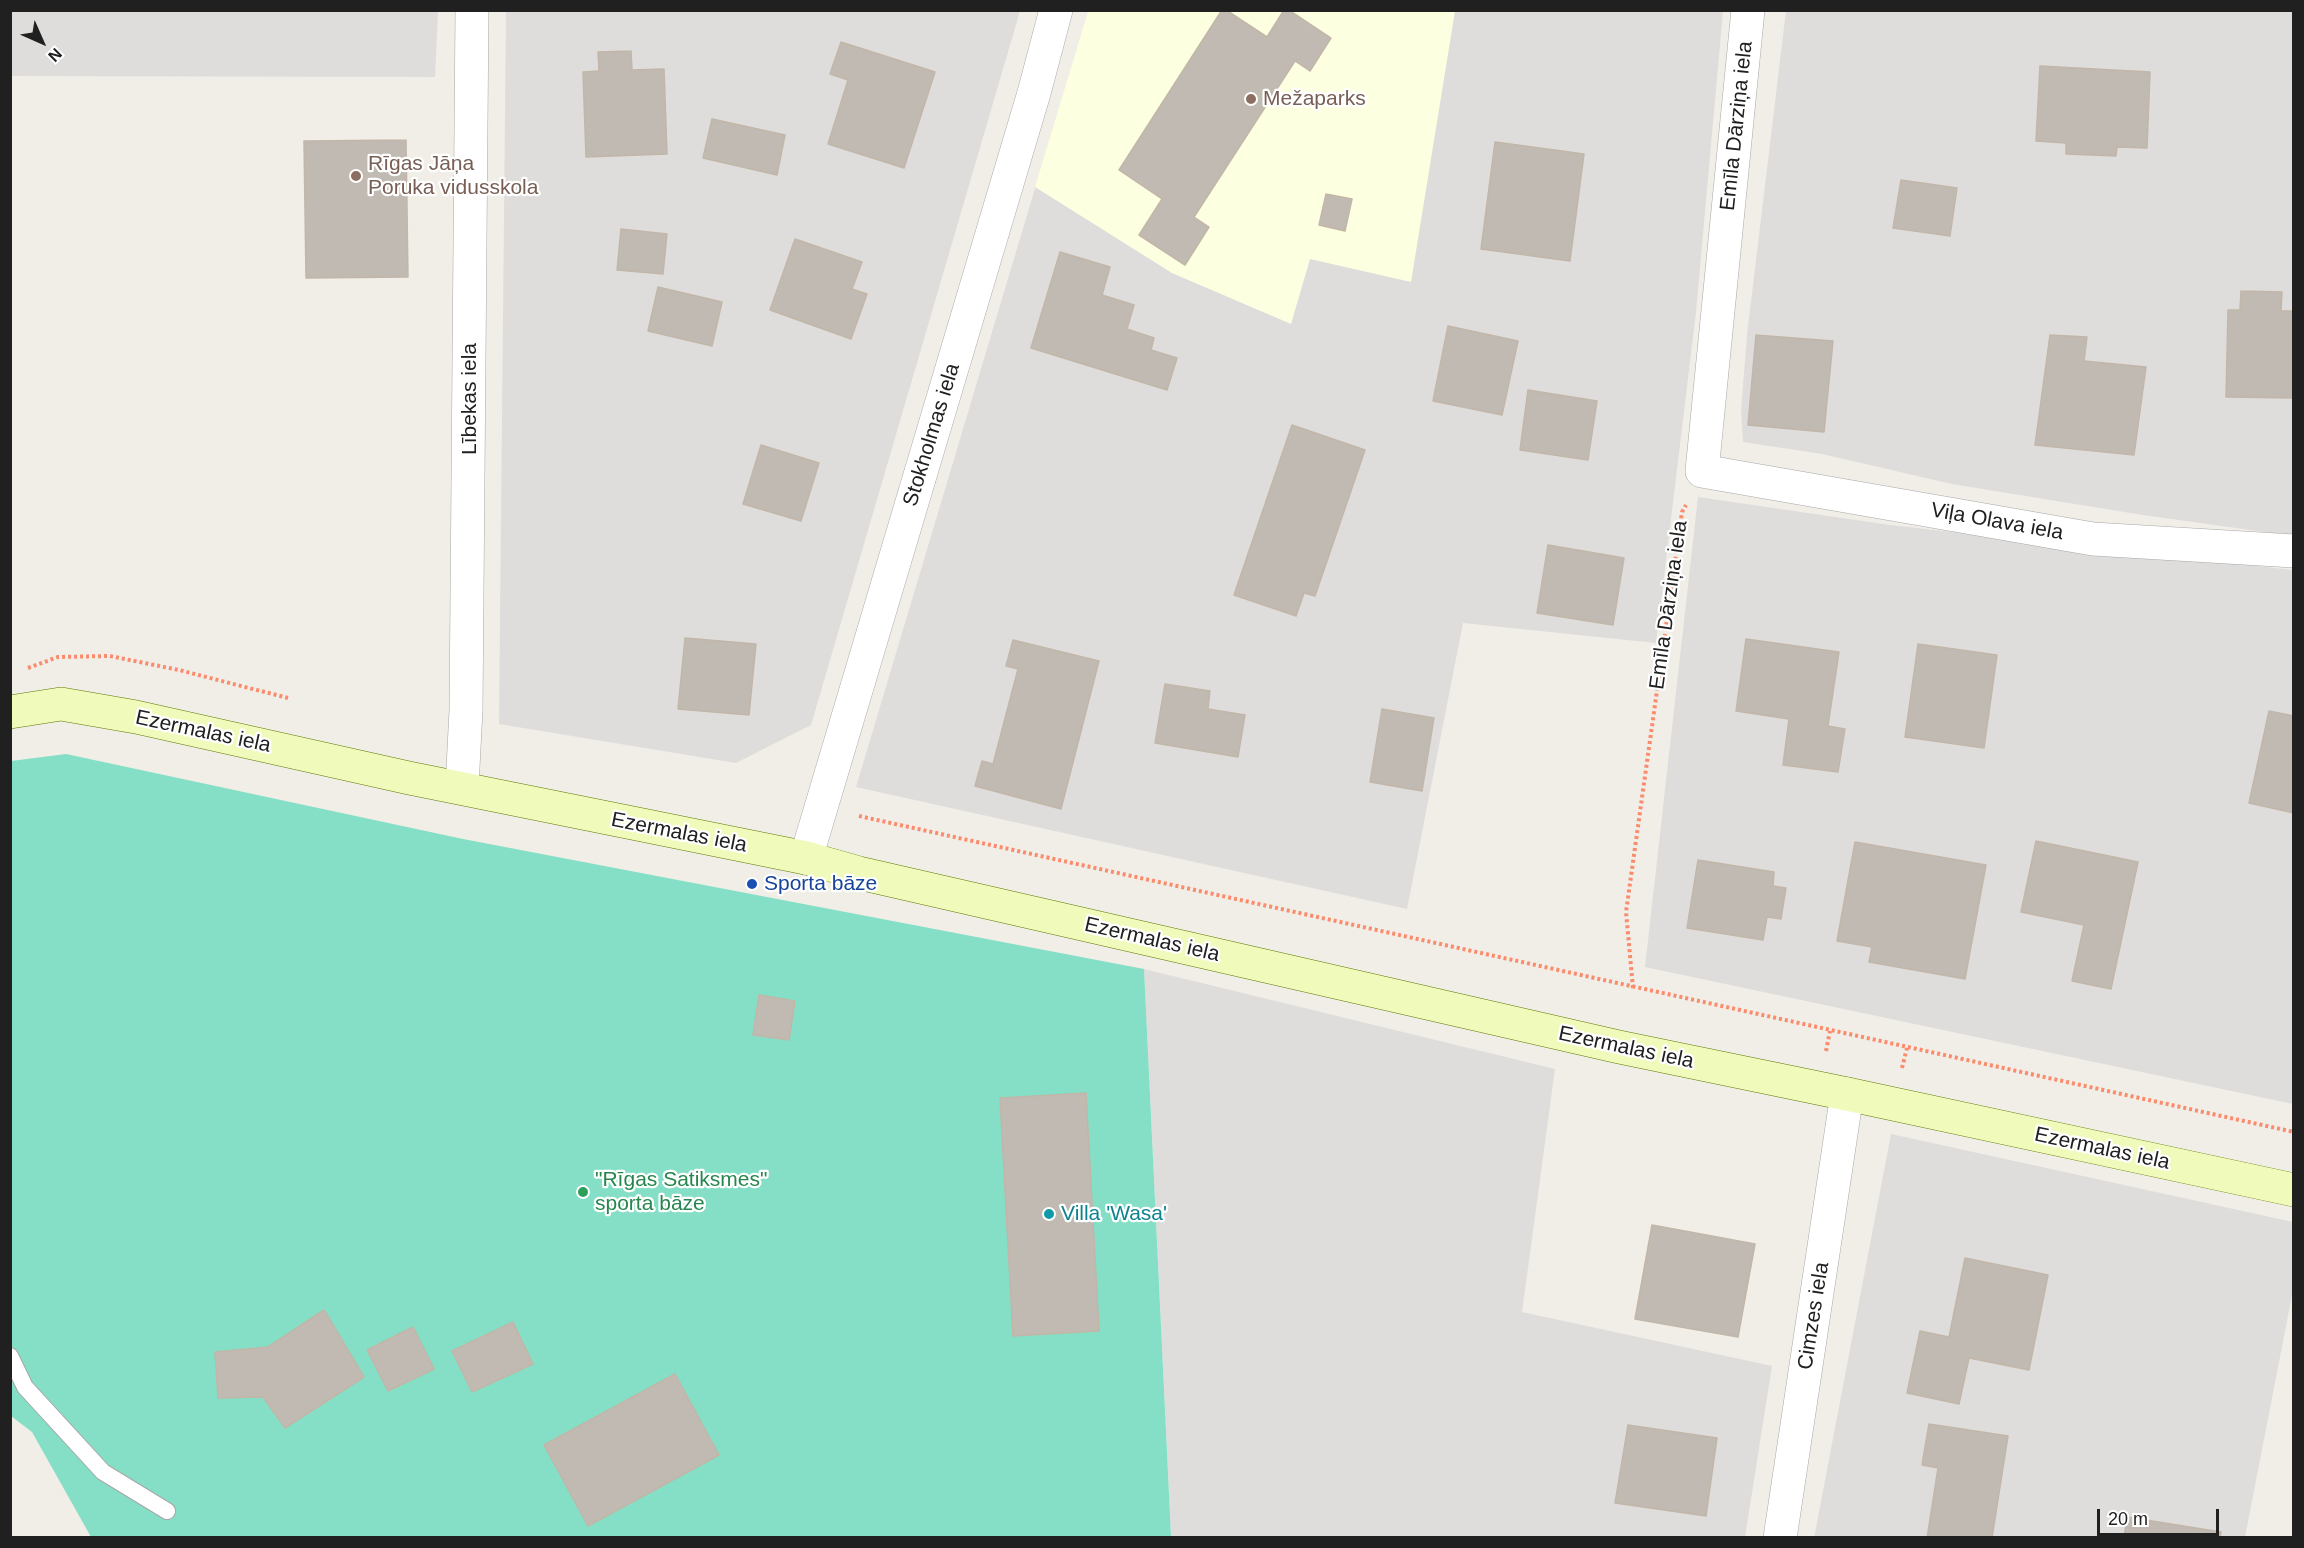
<!DOCTYPE html>
<meta charset="utf-8">
<style>
body{margin:0}
#map{position:relative;width:2304px;height:1548px;overflow:hidden;background:#f0eee6;font-family:Helvetica,sans-serif}
canvas{display:block}
.frame{position:absolute;inset:0;border:12px solid #202020;pointer-events:none}
.north{position:absolute;left:12px;top:12px;width:60px;height:60px;-webkit-text-stroke:4px #fff;paint-order:stroke;rotate:135deg;font-size:16px;font-weight:700;line-height:24px;text-align:center;color:#202020}
.north::after{content:'';display:block;margin:auto;width:21px;height:27px;background:#202020;clip-path:polygon(50% 0,100% 100%,50% 72%,0 100%)}
.scale{position:absolute;left:2097px;top:1509px;width:122px;height:27px;box-sizing:border-box;border:3px solid #202020;border-top:0;padding-left:8px;font-size:18px;line-height:21px;white-space:nowrap;color:#202020;-webkit-text-stroke:4px #fff;paint-order:stroke}
</style>
<div id="map">
<canvas width="2304" height="1548"></canvas>
<div class="frame"></div>
<div class="north">N</div>
<div class="scale">20 m</div>
</div>
<script>
const ctx = document.querySelector('canvas').getContext('2d');
ctx.lineJoin = 'round';
function fillPath(path, color) { ctx.fillStyle = color; ctx.fill(path, 'evenodd'); }
const poly = rows => new Path2D(rows.map(r => 'M' + r).join(''));
function strokePath(path, color, width, dash) { ctx.strokeStyle = color; ctx.lineWidth = width; ctx.lineCap = dash ? 'butt' : 'round'; ctx.setLineDash(dash || []); ctx.stroke(path); }
function write(font, color, halo, rows, align = 'center') {
  ctx.font = font + ' Helvetica,sans-serif'; ctx.lineWidth = 4.5; ctx.setLineDash([]); ctx.textBaseline = 'middle'; ctx.strokeStyle = halo; ctx.fillStyle = color; for (const [text, x, y, turn = 0] of rows) {
    ctx.save(); ctx.translate(x, y); ctx.rotate((+turn || 0) * Math.PI / 180); ctx.textAlign = isNaN(turn) ? turn : align; if (halo) ctx.strokeText(text, 0, 0); ctx.fillText(text, 0, 0); ctx.restore();
  }
}
fillPath(poly([
 [11,10,438,11,435,77,11,76],
 [506,11,1020,11,811,725,736,763,499,724],
 [1088,11,1723,11,1696,312,1656,643,1463,623,1407,909,856,787],
 [1786,11,2293,11,2293,536,2143,515,2001,492,1952,484,1822,454,1743,442,1741,411,1747,335],
 [1698,497,1890,525,2293,570,2293,1104,1645,967],
 [1144,969,1555,1069,1522,1312,1772,1366,1745,1537,1171,1537],
 [1891,1134,2293,1222,2293,1290,2245,1537,1814,1538]
]), '#dedddc');
fillPath(poly([
 [1088,11,1455,11,1411,282,1310,259,1291,324,1172,273,1035,187]
]), '#fcffe0');
fillPath(poly([
 [66,754,463,839,1144,969,1171,1537,91,1537,32,1432,11,1416,11,761]
]), '#84dfc6');
const building = poly([
 [1222,10,1226,10,1267,37,1284,10,1289,10,1331,38,1310,71,1295,61,1194,217,1209,227,1185,265,1139,235,1162,199,1119,170,1222,10],
 [841,42,935,72,904,168,828,144,848,80,830,74,841,42],
 [631,51,632,70,664,69,667,154,586,157,583,72,599,71,598,52,631,51],
 [2040,66,2150,72,2147,148,2117,147,2116,156,2066,154,2066,143,2036,141,2040,66],
 [712,119,785,135,777,175,703,158,712,119],
 [406,140,408,277,306,278,304,141,406,140],
 [1495,142,1584,154,1570,261,1481,249,1495,142],
 [1901,180,1957,188,1950,236,1893,228,1901,180],
 [1326,194,1352,199,1345,231,1319,225,1326,194],
 [621,229,667,234,663,274,617,270,621,229],
 [795,239,862,262,852,289,867,294,851,339,770,310,795,239],
 [1060,252,1110,267,1102,295,1134,305,1127,329,1154,338,1151,350,1177,358,1167,390,1031,348,1060,252],
 [658,287,722,302,712,346,648,331,658,287],
 [2241,291,2282,292,2281,311,2294,311,2294,398,2226,397,2228,310,2240,310,2241,291],
 [1448,326,1518,341,1502,415,1433,401,1448,326],
 [1756,335,1833,341,1824,432,1748,425,1756,335],
 [2050,335,2087,337,2084,361,2146,367,2134,455,2035,445,2050,335],
 [1528,390,1597,401,1588,460,1520,450,1528,390],
 [1292,425,1365,450,1315,596,1304,593,1296,616,1234,595,1292,425],
 [761,445,819,463,801,521,743,504,761,445],
 [1548,545,1624,558,1613,625,1537,613,1548,545],
 [685,638,756,644,749,715,678,709,685,638],
 [1746,639,1839,652,1828,726,1845,729,1838,772,1783,765,1789,719,1736,711,1746,639],
 [1013,640,1099,661,1061,809,975,786,982,761,993,764,1018,669,1006,666,1013,640],
 [1918,644,1997,655,1984,748,1905,737,1918,644],
 [1165,684,1210,691,1208,709,1245,715,1238,757,1155,743,1165,684],
 [1382,709,1434,718,1422,791,1370,782,1382,709],
 [2269,711,2294,716,2294,813,2249,803,2269,711],
 [2036,841,2138,862,2111,989,2072,981,2084,925,2021,912,2036,841],
 [1855,842,1986,865,1965,979,1869,962,1872,947,1837,941,1855,842],
 [1698,860,1774,872,1773,886,1786,888,1781,919,1767,917,1763,940,1687,928,1698,860],
 [759,995,795,1001,789,1040,753,1035,759,995],
 [1086,1093,1099,1331,1013,1336,1000,1098,1086,1093],
 [1652,1225,1755,1244,1738,1337,1635,1319,1652,1225],
 [1965,1258,2048,1275,2029,1370,1969,1358,1959,1404,1907,1393,1920,1331,1949,1337,1965,1258],
 [324,1310,364,1377,285,1428,263,1397,218,1398,215,1352,268,1347,324,1310],
 [513,1322,533,1364,472,1392,452,1351,513,1322],
 [413,1327,434,1369,388,1391,367,1350,413,1327],
 [675,1374,719,1455,588,1526,544,1445,675,1374],
 [1929,1424,2008,1436,1992,1538,1927,1538,1938,1468,1922,1465,1929,1424],
 [1628,1425,1717,1438,1706,1516,1615,1503,1628,1425],
 [2127,1517,2221,1532,2220,1538,2124,1538,2127,1517]
]);
fillPath(building, '#c1bab2');
strokePath(building, '#c2b6a8', 1.5);
const lane = poly([
 [10,1356,25,1387,103,1472,167,1511]
]);
const street = poly([
 [1748,10,1702,471,2093,539,2294,551],
 [462,787,466,710,472,10],
 [806,858,1034,93,1056,10],
 [1780,1538,1847,1094]
]);
const secondary = poly([
 [10,712,61,704,136,717,409,778,806,858,859,873,1619,1047,1847,1094,2294,1190]
]);
strokePath(lane, '#a7a7a7', 18);
strokePath(street, '#a7a7a7', 34);
strokePath(secondary, '#5f7904', 34);
strokePath(poly([
 [28,668,58,657,110,656,179,670,288,698],
 [859,816,2294,1132],
 [1633,988,1626,912,1682,512,1686,505],
 [1826,1051,1830,1031],
 [1902,1068,1907,1048]
]), '#fb8b6d', 4, [3, 3]);
strokePath(lane, '#fff', 16);
strokePath(street, '#fff', 33);
strokePath(secondary, '#f0faba', 33);
for (const [x, y, r, color] of [
 [1251,99,6,"#8d6e63"],
 [356,176,6,"#8d6e63"],
 [752,884,6,"#1a4fb4"],
 [583,1192,6,"#2e9e5b"],
 [1049,1214,6,"#0f9aa8"]
]) { const dot = new Path2D(); dot.arc(x, y, r, 0, 2 * Math.PI); ctx.fillStyle = color; ctx.fill(dot); strokePath(dot, '#fff', 2); }
write('21px', '#785e54', '#fff', [
 ["Mežaparks",1263,99],
 ["Rīgas Jāņa",368,164],
 ["Poruka vidusskola",368,188]
], 'left');
write('21px', '#202020', '#fff', [
 ["Emīla Dārziņa iela",1737,126,-84],
 ["Lībekas iela",470,399,-90],
 ["Stokholmas iela",932,435,-73],
 ["Viļa Olava iela",1997,522,10],
 ["Emīla Dārziņa iela",1669,605,-82],
 ["Ezermalas iela",203,732,12],
 ["Ezermalas iela",679,833,11],
 ["Ezermalas iela",1152,940,13],
 ["Ezermalas iela",1626,1048,12],
 ["Ezermalas iela",2102,1149,12],
 ["Cimzes iela",1814,1316,-81]
]);
write('21px', '#164399', '#fff', [
 ["Sporta bāze",764,884]
], 'left');
write('21px', '#27864d', '#fff', [
 ["\"Rīgas Satiksmes\"",595,1180],
 ["sporta bāze",595,1204]
], 'left');
write('21px', '#0d838f', '#fff', [
 ["Villa 'Wasa'",1061,1214]
], 'left');
</script>
